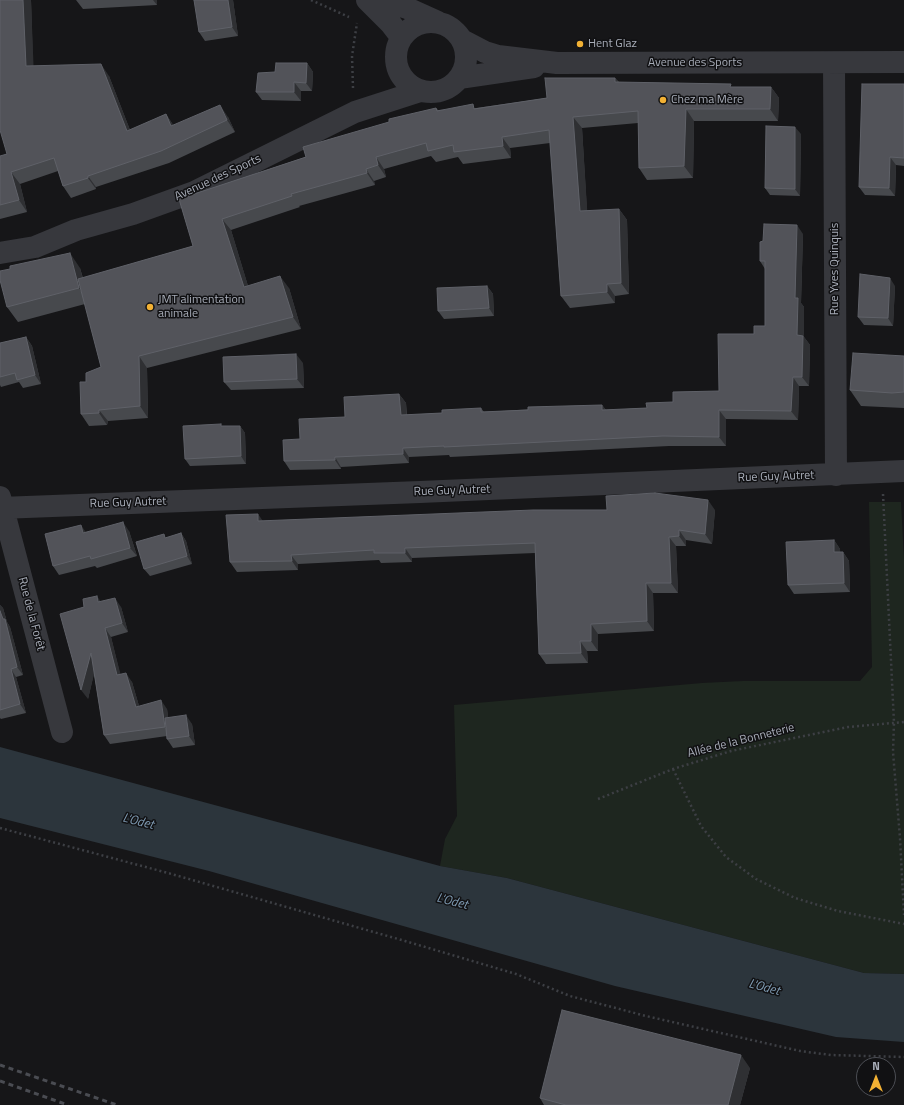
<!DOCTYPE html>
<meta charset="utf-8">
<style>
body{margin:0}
#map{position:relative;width:904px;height:1105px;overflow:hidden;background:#161618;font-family:"Titillium Web",sans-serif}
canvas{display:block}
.north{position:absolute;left:856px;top:1057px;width:40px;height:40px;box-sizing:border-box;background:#111113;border:1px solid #4d4f55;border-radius:50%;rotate:0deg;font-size:11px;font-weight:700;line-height:16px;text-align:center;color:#a8adb8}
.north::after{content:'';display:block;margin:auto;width:14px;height:18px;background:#f2b134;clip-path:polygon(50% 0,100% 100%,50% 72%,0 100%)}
</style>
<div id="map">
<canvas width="904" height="1105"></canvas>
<div class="north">N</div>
</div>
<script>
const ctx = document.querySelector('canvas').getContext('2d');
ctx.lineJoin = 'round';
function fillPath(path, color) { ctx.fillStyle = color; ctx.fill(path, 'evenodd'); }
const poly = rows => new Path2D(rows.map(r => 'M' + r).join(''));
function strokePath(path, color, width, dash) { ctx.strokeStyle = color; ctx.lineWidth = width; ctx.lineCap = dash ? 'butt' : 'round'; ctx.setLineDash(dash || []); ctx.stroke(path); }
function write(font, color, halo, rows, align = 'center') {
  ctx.font = font + ' "Titillium Web",sans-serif'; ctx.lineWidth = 3; ctx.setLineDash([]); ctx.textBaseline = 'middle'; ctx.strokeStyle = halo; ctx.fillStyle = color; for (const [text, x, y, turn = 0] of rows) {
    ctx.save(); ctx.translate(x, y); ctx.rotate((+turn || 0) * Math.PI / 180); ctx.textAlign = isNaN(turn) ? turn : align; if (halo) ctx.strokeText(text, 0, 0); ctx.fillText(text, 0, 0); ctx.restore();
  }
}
fillPath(poly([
 [869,502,901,502,904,560,904,974,864,973,507,878,440,866,445,839,457,816,454,705,702,683,743,681,860,681,872,667]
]), '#1e261f');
fillPath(poly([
 [0,747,440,866,507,878,864,973,904,974,904,1042,836,1037,615,986,209,871,0,818]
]), '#2c353c');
strokePath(poly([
 [311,0,349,17],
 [353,88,352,56,357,23],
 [883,494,894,723,893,752,900,838,904,915],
 [673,769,701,826,726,857,756,879,795,898,838,911,904,924],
 [598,799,673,769,731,751,848,727,904,722],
 [0,828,168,873,405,941,516,974,570,996,646,1016,800,1051,831,1055,904,1057]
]), '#3d3f44', 2.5, [2, 3]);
strokePath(poly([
 [367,0,391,24,401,37],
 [379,0,407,8,438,22],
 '396 57a35 35 0 1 1 70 0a35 35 0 1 1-70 0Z',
 [462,40,485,52,498,56,557,63,904,62],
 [834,63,836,475],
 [459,78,534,67],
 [0,253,35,247,76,230,133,214,194,192,355,112,420,91],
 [0,497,62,732],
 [0,508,420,492,904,471]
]), '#37383d', 22);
strokePath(poly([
 [0,1065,117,1105],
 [0,1081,68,1105]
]), '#4a4c52', 3, [5, 4]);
fillPath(poly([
 [0,0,31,0,33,66,109,76,130,130,166,114,173,125,228,117,235,132,169,163,96,187,96,189,71,198,63,186,58,171,20,184,27,212,0,219,0,156,7,154],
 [76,0,157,0,157,5,83,9],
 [233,0,238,36,205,41,199,32],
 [307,63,313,72,312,91,301,91,301,101,262,100,256,92,275,72],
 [615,78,619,82,733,87,771,87,779,98,778,121,694,121,693,178,647,180,639,168,638,123,582,128,587,211,619,209,627,220,629,294,615,296,615,303,570,308,561,296,550,143,510,148,511,158,463,164,458,157,436,162,431,156,384,169,386,177,374,181,375,185,299,206,300,207,231,230,248,286,289,288,301,329,147,368,148,418,108,421,107,425,89,426,81,414,86,382,101,367,85,304,18,322,7,307,80,268,83,278,193,246,179,199,306,157,436,108,438,110,476,108,547,98],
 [904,84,904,166,896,165,895,196,865,195,859,187],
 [801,134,800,196,770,195,765,188],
 [803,234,801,303,804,307,804,337,810,345,809,386,799,386,798,420,726,419,726,446,669,446,450,457,449,455,409,457,409,463,341,467,341,469,290,470,284,461,300,439,345,417,399,394,406,403,407,415,442,413,481,408,484,412,602,405,606,410,647,408,719,391,765,326,765,269,760,261],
 [487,286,493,294,494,316,444,319,438,311],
 [895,286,893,326,864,325,858,317],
 [26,337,32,346,41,384,23,388,19,382,1,387,0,385,0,343],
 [904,356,904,408,861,406,850,390],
 [303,363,304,388,231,390,224,382],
 [240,426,245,433,246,464,190,466,185,459],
 [715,510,712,544,686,540,686,546,676,546,678,593,653,593,654,631,598,634,598,651,587,651,588,663,546,664,539,654,535,553,412,558,412,562,381,563,379,560,298,564,298,570,237,572,230,562,263,521],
 [129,531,137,556,97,568,95,566,59,575,53,566,86,532],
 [181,533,186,541,192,564,150,576,144,569,167,538],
 [834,540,840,549,840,552,843,552,849,561,850,592,794,594,788,585],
 [101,602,121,607,128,632,111,637,120,674,132,682,139,706,167,709,168,717,192,724,195,745,173,748,167,739,167,736,110,744,104,735,94,673,88,699,84,607],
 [0,605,3,608,7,622,10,627,23,675,16,677,26,713,1,719,0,718],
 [750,1068,740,1105,544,1105,540,1098]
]), '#47494d');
fillPath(poly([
 [23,0,31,0,34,78,26,66],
 [153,0,157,0,157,5],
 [228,0,233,0,238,36,232,27],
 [307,63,313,72,312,91,306,83],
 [101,64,109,76,135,143,127,131],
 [615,78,623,89,615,82],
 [294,82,301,91,301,101,294,92],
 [771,87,779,98,778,121,770,109],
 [220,105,228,117,235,132,227,120],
 [686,109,694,121,693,178,684,166],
 [166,114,174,126,171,126],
 [573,117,582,128,588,223,580,211],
 [795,127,801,134,800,196,795,189],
 [502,137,510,148,511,158,503,146],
 [376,157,384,169,386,177,378,165],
 [890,157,896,165,895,196,889,188],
 [366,169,374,181,375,185,367,173],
 [11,172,20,184,27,212,19,200],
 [88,176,96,187,96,189,88,178],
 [619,209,627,220,629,294,621,283],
 [222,219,231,230,252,299,244,287],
 [797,225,803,234,801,303,804,307,804,337,810,345,809,386,802,377,797,335,795,298],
 [70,253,80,268,89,303,79,288],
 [280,276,289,288,301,329,293,317],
 [890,278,895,286,893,326,888,318],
 [607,284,615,296,615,303,607,292],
 [487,286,493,294,494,316,489,308],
 [26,337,32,346,41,384,35,375],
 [296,354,303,363,304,388,297,379],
 [139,356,147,368,148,418,140,406],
 [793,377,799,386,798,420,791,411],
 [399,394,406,403,407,425,401,415],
 [602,405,609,414,602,410],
 [99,410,108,421,107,425,99,413],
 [719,410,726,419,726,446,719,437],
 [240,426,245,433,246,464,241,456],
 [403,448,409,457,409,463,403,454],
 [335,457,341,467,341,469,335,460],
 [708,500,715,510,712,544,705,534],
 [258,514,265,524,258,521],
 [123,522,129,531,137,556,130,548],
 [81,525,87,534,83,533],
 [679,530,686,540,686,546,679,536],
 [181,533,186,541,192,564,187,556],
 [669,537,676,546,678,593,671,583],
 [834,540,840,549,841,561,834,552],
 [405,548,412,558,412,562,405,553],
 [843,552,849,561,850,592,844,583],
 [291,555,298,564,298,570,292,561],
 [646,583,653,593,654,631,647,621],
 [97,596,103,605,98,602],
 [115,598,121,607,128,632,122,623],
 [0,605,3,608,7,622,10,627,23,675,17,667,0,611],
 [591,624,598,634,598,651,591,641],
 [105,628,111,637,123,684,117,675],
 [580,641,587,651,588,663,581,653],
 [91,653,97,662,88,699,81,690],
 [11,669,16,677,26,713,20,704],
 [126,673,132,682,142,716,136,707],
 [161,700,167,709,171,736,165,727],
 [186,715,192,724,195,745,189,736],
 [741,1055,750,1068,740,1105,728,1105]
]), '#2f3033');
const building = poly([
 [0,0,23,0,26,66,101,64,127,131,166,114,171,126,220,105,227,120,161,151,88,176,88,178,63,186,54,158,11,172,19,200,0,205,0,156,7,154,0,130,0,0],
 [194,0,228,0,232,27,199,32,194,0],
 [276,63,307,63,306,83,294,82,294,92,256,92,258,73,275,72,276,63],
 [545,78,615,78,615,82,731,84,730,87,771,87,770,109,686,109,684,166,639,168,638,111,573,117,580,211,619,209,621,283,607,284,607,292,561,296,549,130,502,137,503,146,454,152,453,145,428,151,426,143,376,157,378,165,366,169,367,173,291,194,292,196,222,219,244,287,280,276,293,317,139,356,140,406,99,410,99,413,81,414,80,382,86,382,86,373,101,367,78,279,193,246,179,199,306,157,303,147,389,122,389,119,436,108,437,111,473,104,474,109,547,98,545,78],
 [862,84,904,84,904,158,890,157,889,188,859,187,862,84],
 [766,126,795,127,795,189,765,188,766,126],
 [764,224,797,225,795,298,798,298,797,335,803,336,802,377,793,377,791,411,719,410,719,437,663,436,444,447,444,446,403,448,403,454,335,457,335,460,284,461,283,440,300,439,299,419,345,417,344,397,399,394,401,415,442,413,442,410,481,408,481,412,528,410,528,407,602,405,602,410,647,408,646,403,673,402,673,392,719,391,718,334,754,334,754,326,765,326,765,261,760,261,760,242,763,241,764,224],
 [70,253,79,288,7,307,0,280,0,271,10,269,10,266,70,253],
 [860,274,890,278,888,318,858,317,860,274],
 [487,286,489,308,438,311,437,288,487,286],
 [26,337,35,375,17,380,15,373,0,377,0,343,26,337],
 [853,353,904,356,904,392,892,393,850,390,853,353],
 [296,354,297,379,224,382,223,357,296,354],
 [221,424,221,426,240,426,241,456,185,459,183,426,221,424],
 [655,493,708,500,705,534,679,530,679,536,669,537,671,583,646,583,647,621,591,624,591,641,580,641,581,653,539,654,535,543,405,548,405,553,374,553,374,550,291,555,292,561,230,562,226,515,258,514,258,521,533,510,607,510,606,496,655,493],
 [123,522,130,548,91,559,90,556,53,566,45,534,81,525,83,533,123,522],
 [181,533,187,556,144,569,136,542,164,534,165,538,181,533],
 [834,540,834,552,843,552,844,583,788,585,786,542,834,540],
 [97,596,98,602,115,598,122,623,105,628,117,675,126,673,136,707,161,700,165,727,104,735,91,653,81,690,60,614,84,607,83,599,97,596],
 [0,611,3,619,5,619,17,667,11,669,20,704,0,710,0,611],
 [186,715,189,736,167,739,165,718,186,715],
 [562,1010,741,1055,728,1105,566,1105,540,1098,562,1010]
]);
fillPath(building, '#525359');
strokePath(building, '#5f6168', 1);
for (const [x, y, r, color] of [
 [580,44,4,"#f2b134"],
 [663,100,4,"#f2b134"],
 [150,307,4,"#f2b134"]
]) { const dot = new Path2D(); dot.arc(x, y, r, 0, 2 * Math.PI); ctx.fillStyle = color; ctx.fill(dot); strokePath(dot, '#111113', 1.5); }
write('12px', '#a8adb8', '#111113', [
 ["Hent Glaz",588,44],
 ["Chez ma Mère",671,100],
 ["JMT alimentation",158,300],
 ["animale",158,314]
], 'left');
write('12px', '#a8adb8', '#111113', [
 ["Avenue des Sports",695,63],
 ["Avenue des Sports",218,178,-25],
 ["Rue Yves Quinquis",835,269,-90],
 ["Rue Guy Autret",776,477,-2],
 ["Rue Guy Autret",452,491,-2],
 ["Rue Guy Autret",128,503,-2],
 ["Rue de la Forêt",31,614,75],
 ["Allée de la Bonneterie",741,741,-14]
]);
write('italic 13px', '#7f9bb3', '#111113', [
 ["L'Odet",138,822,14],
 ["L'Odet",452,902,14],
 ["L'Odet",764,988,15]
]);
</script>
